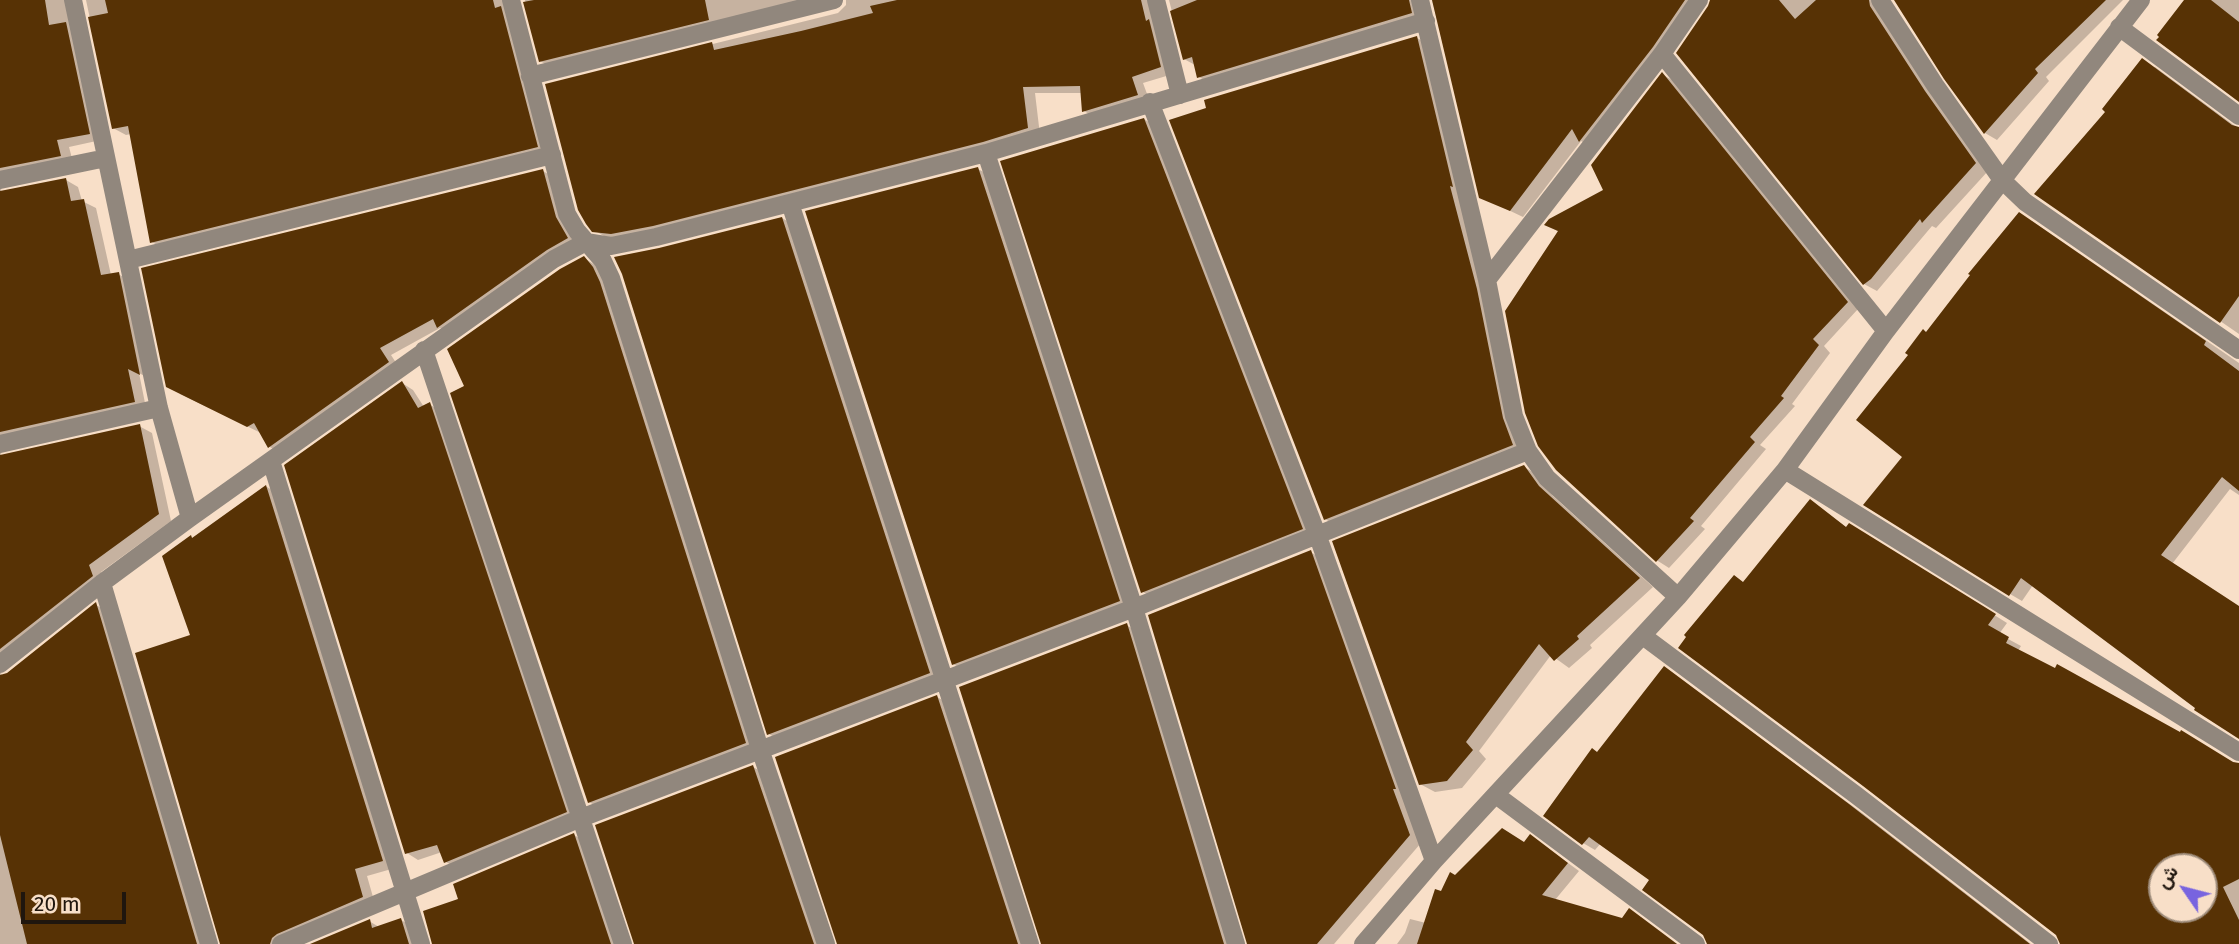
<!DOCTYPE html>
<meta charset="utf-8">
<style>
body{margin:0}
#map{position:relative;width:2239px;height:944px;overflow:hidden;background:#f8dfc8;font-family:"Fira Sans",Vazirmatn,sans-serif}
canvas{display:block}
.north{position:absolute;left:2148px;top:853px;width:70px;height:70px;box-sizing:border-box;background:#f8dfc8;border:2px solid #a18f7e;border-radius:50%;rotate:305deg;font-size:19px;font-weight:700;line-height:28px;text-align:center;color:#1f160e}
.north::after{content:'';display:block;margin:auto;width:24px;height:32px;background:#7864df;clip-path:polygon(50% 0,100% 100%,50% 72%,0 100%)}
.scale{position:absolute;left:21px;top:892px;width:105px;height:32px;box-sizing:border-box;border:4px solid #1f160e;border-top:0;padding-left:9px;font-size:21px;line-height:24px;white-space:nowrap;color:#1f160e;-webkit-text-stroke:5px #f8dfc8;paint-order:stroke}
</style>
<div id="map">
<canvas width="2239" height="944"></canvas>
<div class="north">ش</div>
<div class="scale">20 m</div>
</div>
<script>
const ctx = document.querySelector('canvas').getContext('2d');
ctx.lineJoin = 'round';
function fillPath(path, color) { ctx.fillStyle = color; ctx.fill(path, 'evenodd'); }
const poly = rows => new Path2D(rows.map(r => 'M' + r).join(''));
function strokePath(path, color, width, dash) { ctx.strokeStyle = color; ctx.lineWidth = width; ctx.lineCap = dash ? 'butt' : 'round'; ctx.setLineDash(dash || []); ctx.stroke(path); }
fillPath(poly([
 [0,0,77,0,101,140,69,147,73,162,4,179,1,190,2,193,66,180,78,187,82,201,96,208,111,275,118,274,131,281,152,380,139,373,146,408,4,443,1,454,2,457,139,426,152,433,171,521,101,572,105,583,5,662,1,673,2,675,7,675,96,605,108,612,208,944,0,944],
 [86,0,515,0,549,154,164,249,152,242,131,134,126,135,113,128],
 [525,0,825,0,553,68,540,61],
 [846,0,1160,0,1173,74,1143,83,1150,102,1096,118,1084,111,1082,93,1035,93,1040,135,667,232,607,238,594,230,547,85,838,13,846,5],
 [1169,0,1424,0,1423,20,1211,84,1199,77,1195,65,1184,59],
 [1432,0,1703,0,1593,148,1581,141,1523,217,1481,197],
 [1711,0,1884,0,1988,171,1936,228,1932,226,1877,291,1864,284,1710,6],
 [1896,0,2123,0,2046,77,2049,81,1997,140,1985,133],
 [2187,0,2239,0,2239,100],
 [1417,38,1428,44,1524,451,1337,526,1325,519],
 [2155,67,2239,129,2239,334,2036,194],
 [1663,75,1674,81,1858,309,1824,346,1830,353,1792,404,1795,406,1760,445,1766,449,1701,526,1705,529,1669,568,1658,561,1557,469,1559,232,1547,225,1605,190],
 [1144,119,1155,126,1313,535,1154,598,1143,592],
 [978,169,989,175,1130,607,964,670,953,664],
 [543,171,555,178,579,245,450,334,440,328,391,355,400,369,281,454,270,447,261,433,180,394],
 [782,218,792,224,939,679,779,740,769,734],
 [2032,221,2239,363,2239,495,2230,489,2172,564,2239,649,2239,737,2197,708,2033,585,2022,601,2010,594,1905,457,1927,334],
 [584,258,595,265,605,276,757,749,601,809,589,802,466,387],
 [402,383,413,390,424,407,429,404,440,411,577,818,457,868,446,862,442,852,418,860,407,853],
 [1524,467,1538,475,1553,496,1653,587,1590,645,1592,648,1569,668,1551,655,1479,751,1486,759,1462,788,1435,792,1420,784],
 [267,487,279,494,395,868,367,876,375,904,285,944,222,944,192,636,191,537,194,539],
 [1811,501,1847,528,1862,532,2007,623,1999,634,2021,646,2018,651,2239,765,2239,944,2062,944,2057,934,1744,583],
 [2162,867,2204,867,2204,909,2162,909],
 [1310,552,1323,559,1421,843,1334,944,1249,944],
 [1126,625,1139,632,1234,944,1043,944],
 [1664,668,1862,813,2031,944,1709,944,1705,934,1651,879,1601,843,1595,850,1583,843,1598,754],
 [937,697,950,704,1027,944,839,944],
 [753,767,766,774,823,944,636,944],
 [574,835,586,842,620,944,434,944,461,900],
 [1525,844,1542,844,1579,871,1555,900,1623,920,1641,917,1677,944,1397,944,1405,933,1410,919,1426,923,1442,893,1455,877],
 [401,920,413,927,419,944,313,944,369,921,379,927]
]), '#0003');
fillPath(poly([
 [0,0,45,0,49,25,66,22,90,134,57,140,61,156,0,168],
 [105,0,493,0,495,8,501,6,538,147,150,243,128,126,112,129,88,17,108,13],
 [534,0,705,0,709,20,539,62,523,2],
 [897,0,1141,0,1146,21,1149,19,1161,67,1132,77,1138,95,1082,112,1080,86,1023,87,1028,128,983,142,653,226,611,234,592,232,586,224,578,210,545,84,712,42,714,50,801,31,873,13,870,6],
 [1197,0,1409,0,1412,13,1197,78,1192,57,1183,60,1170,11],
 [1432,0,1685,0,1653,47,1579,142,1572,129,1510,211,1479,198],
 [1710,0,1779,0,1795,19,1816,0,1869,0,1870,6,1925,91,1976,163,1922,223,1920,219,1871,279,1863,285,1676,53,1708,6],
 [1894,0,2106,0,2035,69,2038,73,1984,134,1944,79],
 [2184,0,2211,0,2239,22,2239,102,2156,40,2159,37,2157,35],
 [1417,36,1453,187,1450,186,1477,289,1503,418,1513,445,1324,520,1169,120,1206,108,1204,100],
 [2142,58,2232,125,2239,127,2239,296,2220,323,2034,194,2105,112,2102,109],
 [1662,72,1848,302,1813,339,1819,345,1781,396,1784,398,1750,437,1755,442,1690,518,1694,521,1656,562,1556,470,1538,446,1525,413,1505,311,1558,231,1544,225,1549,219,1603,190,1591,165],
 [1144,118,1303,529,1141,593,1000,161],
 [978,167,1120,601,952,665,805,211],
 [543,169,556,217,568,238,547,250,437,328,433,319,380,348,389,362,268,448,254,423,247,427,166,387,141,268],
 [66,178,71,201,84,199,101,275,119,272,140,375,128,369,135,402,0,432,0,191],
 [2019,212,2206,341,2204,345,2239,371,2239,491,2222,477,2161,555,2239,606,2239,739,2194,710,2195,708,2021,578,2009,596,1863,505,1902,457,1856,420,1908,355,1905,353,1923,329,1926,332,1970,275,1968,274],
 [782,217,930,673,767,735,622,274,614,257,659,248],
 [584,256,593,267,600,282,746,743,588,803,450,393,464,386,447,349,560,269],
 [402,381,418,408,430,402,567,812,444,863,437,845,405,854,284,465],
 [140,424,159,514,89,565,93,576,0,649,0,455],
 [1524,465,1539,486,1640,578,1577,636,1579,639,1554,661,1539,644,1466,742,1473,750,1447,781,1419,785,1332,541],
 [266,485,383,861,355,869,363,897,277,934,272,938,270,944,220,944,135,653,190,635,162,556,191,535,192,538],
 [1810,499,1846,527,1849,523,1996,614,1988,625,2009,637,2006,643,2055,668,2057,664,2180,732,2181,730,2233,762,2239,763,2239,879,2223,887,2239,920,2239,944,2060,944,2056,935,1863,786,1678,648,1686,637,1684,635,1734,575,1743,582],
 [2162,867,2204,867,2204,909,2162,909],
 [1311,550,1396,789,1393,789,1410,835,1317,944,1247,944,1148,615],
 [96,602,197,944,27,944,0,835,0,675,7,673],
 [1127,623,1224,944,1041,944,959,687],
 [1664,666,1849,804,2030,944,1707,944,1703,935,1642,890,1649,880,1589,837,1582,845,1543,816,1592,748,1597,752],
 [937,695,1018,944,837,944,775,757],
 [753,765,814,944,634,944,595,825],
 [1502,828,1524,842,1530,834,1568,863,1542,895,1622,918,1629,908,1677,944,1417,944,1435,889,1441,891,1450,872,1455,875],
 [574,833,611,944,432,944,423,911,458,899,453,884],
 [401,918,409,944,310,944,370,919,372,928]
]), '#573205');
strokePath(poly([
 [73,0,159,408,190,518],
 [511,0,567,214,577,231,603,261,611,278,760,749,826,944],
 [1156,0,1180,95],
 [1420,0,1487,280,1514,416,1528,451,1547,478,1678,597],
 [1880,0,1935,85,2002,180,2025,202,2239,350],
 [2119,27,2239,116],
 [1662,54,1886,331],
 [530,76,834,0],
 [1150,102,1317,534,1434,861],
 [986,153,1134,608,1236,944],
 [0,180,106,158],
 [790,203,1030,944],
 [128,260,552,155],
 [1487,280,1662,54,1699,0],
 [424,350,623,944],
 [0,444,159,408],
 [271,461,421,944],
 [1785,470,2239,752],
 [102,583,209,944],
 [1643,636,1856,795,2049,944],
 [0,664,102,583,190,518,554,259,586,242,611,246,656,237,986,153,1426,21],
 [1496,795,1696,944],
 [281,944,581,818,1134,608,1528,451],
 [1363,944,1434,861,1678,597,1785,470,1886,331,2141,0]
]), '#91877d', 18);
</script>
